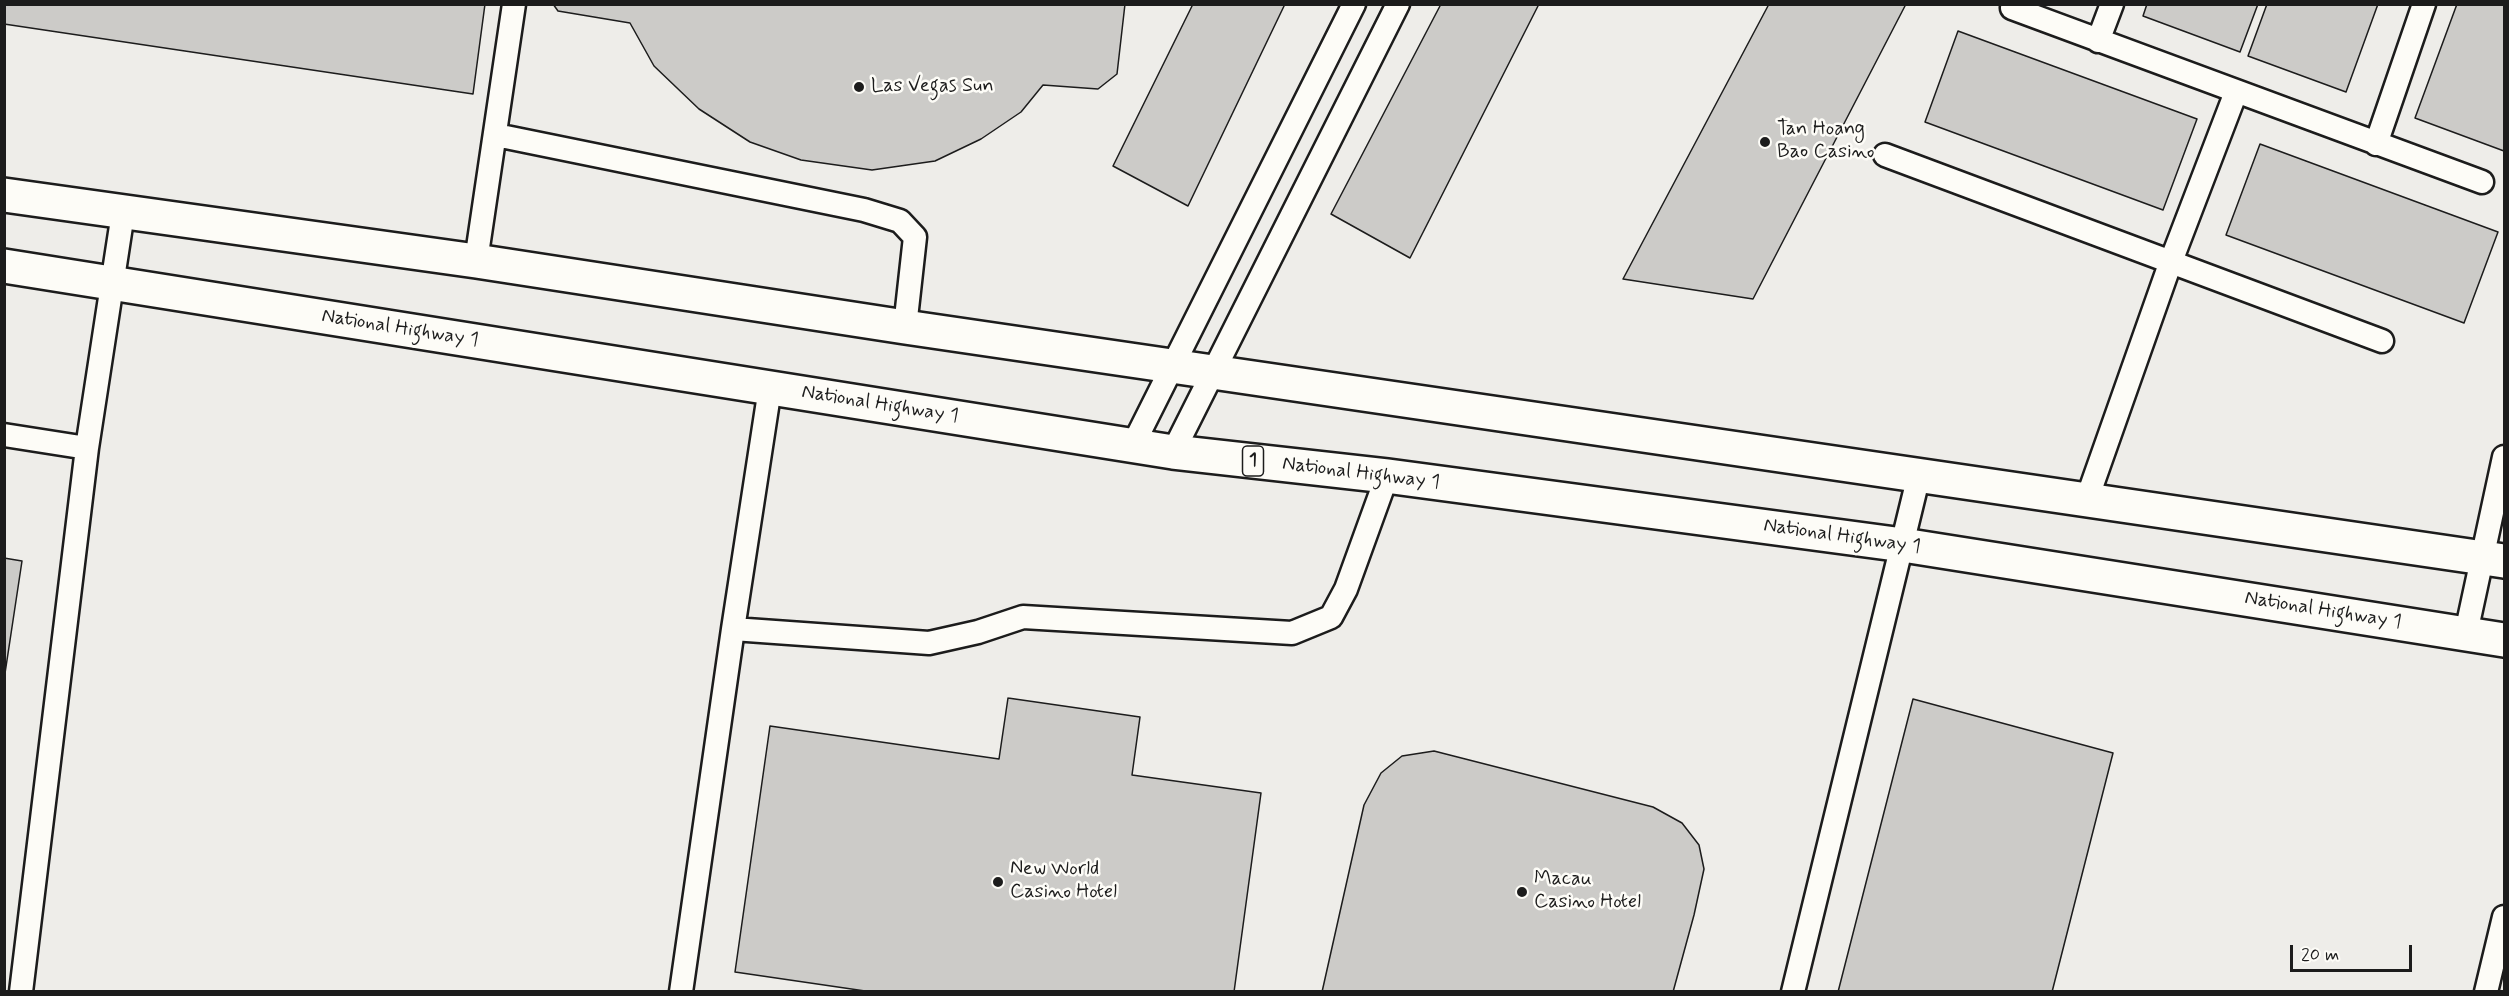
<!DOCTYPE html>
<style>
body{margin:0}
#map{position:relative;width:2509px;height:996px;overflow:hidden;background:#fdfcf7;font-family:Mynerve,sans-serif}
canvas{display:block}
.frame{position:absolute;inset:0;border:6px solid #1c1c1c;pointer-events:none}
.scale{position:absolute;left:2290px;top:945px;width:122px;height:27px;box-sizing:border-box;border:3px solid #1c1c1c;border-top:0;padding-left:8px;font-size:18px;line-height:21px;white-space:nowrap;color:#1c1c1c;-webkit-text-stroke:4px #fdfcf7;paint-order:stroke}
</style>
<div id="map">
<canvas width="2509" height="996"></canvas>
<div class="frame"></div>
<div class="scale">20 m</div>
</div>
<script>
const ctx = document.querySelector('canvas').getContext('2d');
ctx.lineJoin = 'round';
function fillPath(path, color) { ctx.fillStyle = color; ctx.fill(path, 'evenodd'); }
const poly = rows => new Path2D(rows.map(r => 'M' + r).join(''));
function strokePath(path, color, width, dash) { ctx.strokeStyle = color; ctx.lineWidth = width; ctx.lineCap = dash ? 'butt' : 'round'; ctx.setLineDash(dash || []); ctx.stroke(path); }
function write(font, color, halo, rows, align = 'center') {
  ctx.font = font + ' Mynerve,sans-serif'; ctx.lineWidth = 5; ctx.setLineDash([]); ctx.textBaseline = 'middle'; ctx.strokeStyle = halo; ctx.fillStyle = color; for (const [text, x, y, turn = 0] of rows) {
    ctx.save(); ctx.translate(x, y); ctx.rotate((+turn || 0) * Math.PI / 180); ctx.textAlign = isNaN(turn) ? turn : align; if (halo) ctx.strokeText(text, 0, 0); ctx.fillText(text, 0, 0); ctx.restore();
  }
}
fillPath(poly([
 [5,5,2504,5,2504,991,5,991]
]), '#eeede9');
const building = poly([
 [4,4,485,4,473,94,4,24,4,4],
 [553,4,1125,4,1117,74,1098,89,1043,85,1021,112,981,139,935,161,872,170,801,160,750,142,699,109,654,66,630,23,558,11,553,4],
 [1193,4,1285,4,1188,206,1113,166,1193,4],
 [1441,4,1539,4,1410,258,1331,214,1441,4],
 [1769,4,1906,4,1753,299,1623,279,1769,4],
 [2147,4,2258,4,2240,52,2143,16,2147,4],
 [2267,4,2378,4,2346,92,2248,56,2267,4],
 [2457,4,2504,4,2504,151,2415,118,2457,4],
 [1958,31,2197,119,2163,210,1925,122,1958,31],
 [2260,144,2498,232,2464,323,2226,235,2260,144],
 [4,558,22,561,4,680,4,558],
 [1008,698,1140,717,1132,775,1261,793,1234,992,872,992,735,972,770,726,999,759,1008,698],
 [1913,699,2113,753,2052,992,1838,992,1913,699],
 [1434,751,1653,807,1682,823,1699,845,1704,869,1694,915,1673,992,1322,992,1364,805,1381,773,1402,756,1434,751]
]);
fillPath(building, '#cccbc8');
strokePath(building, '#1c1c1c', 1.5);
const service = poly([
 [2012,8,2482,182],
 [2098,41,2112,4],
 [496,135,864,210,900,221,915,237,905,327],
 [2376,144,2424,4],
 [1885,155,2382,341],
 [476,261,514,4],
 [4,435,87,448],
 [1133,445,1354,4],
 [1173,452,1398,4],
 [2087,499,2170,264,2236,92],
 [733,629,929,643,978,632,1023,617,1292,633,1331,617,1346,589,1387,476],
 [2466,633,2504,457],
 [21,992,87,448,123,213],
 [681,992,733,629,770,388],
 [1793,992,1919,475],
 [2486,992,2504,917]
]);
const trunk = poly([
 [4,195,476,261,905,327,2504,561],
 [4,266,1173,452,1387,476,1903,545,2504,640]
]);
strokePath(service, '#1c1c1c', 27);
strokePath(trunk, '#1c1c1c', 38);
strokePath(service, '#fdfcf7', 22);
strokePath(trunk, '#fdfcf7', 33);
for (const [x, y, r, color] of [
 [859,87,6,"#1c1c1c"],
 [1765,142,6,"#1c1c1c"],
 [998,882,6,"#1c1c1c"],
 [1522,892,6,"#1c1c1c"]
]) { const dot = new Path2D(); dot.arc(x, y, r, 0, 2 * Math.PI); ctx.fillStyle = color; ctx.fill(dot); strokePath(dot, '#fdfcf7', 2); }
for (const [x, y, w] of [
 [1253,461,21]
]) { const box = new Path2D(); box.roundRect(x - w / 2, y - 15, w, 30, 4.5); ctx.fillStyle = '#fdfcf7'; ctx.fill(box); strokePath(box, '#1c1c1c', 1.5); }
write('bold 18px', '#1c1c1c', null, [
 ["1",1253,461]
]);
write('20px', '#1c1c1c', '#fdfcf7', [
 ["Las Vegas Sun",871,87],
 ["Tan Hoang",1777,130],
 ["Bao Casino",1777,153],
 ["New World",1010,870],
 ["Casino Hotel",1010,893],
 ["Macau",1534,880],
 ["Casino Hotel",1534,903]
], 'left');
write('20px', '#1c1c1c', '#fdfcf7', [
 ["National Highway 1",400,329,9],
 ["National Highway 1",880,405,9],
 ["National Highway 1",1361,474,7],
 ["National Highway 1",1842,537,8],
 ["National Highway 1",2323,611,9]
]);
</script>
